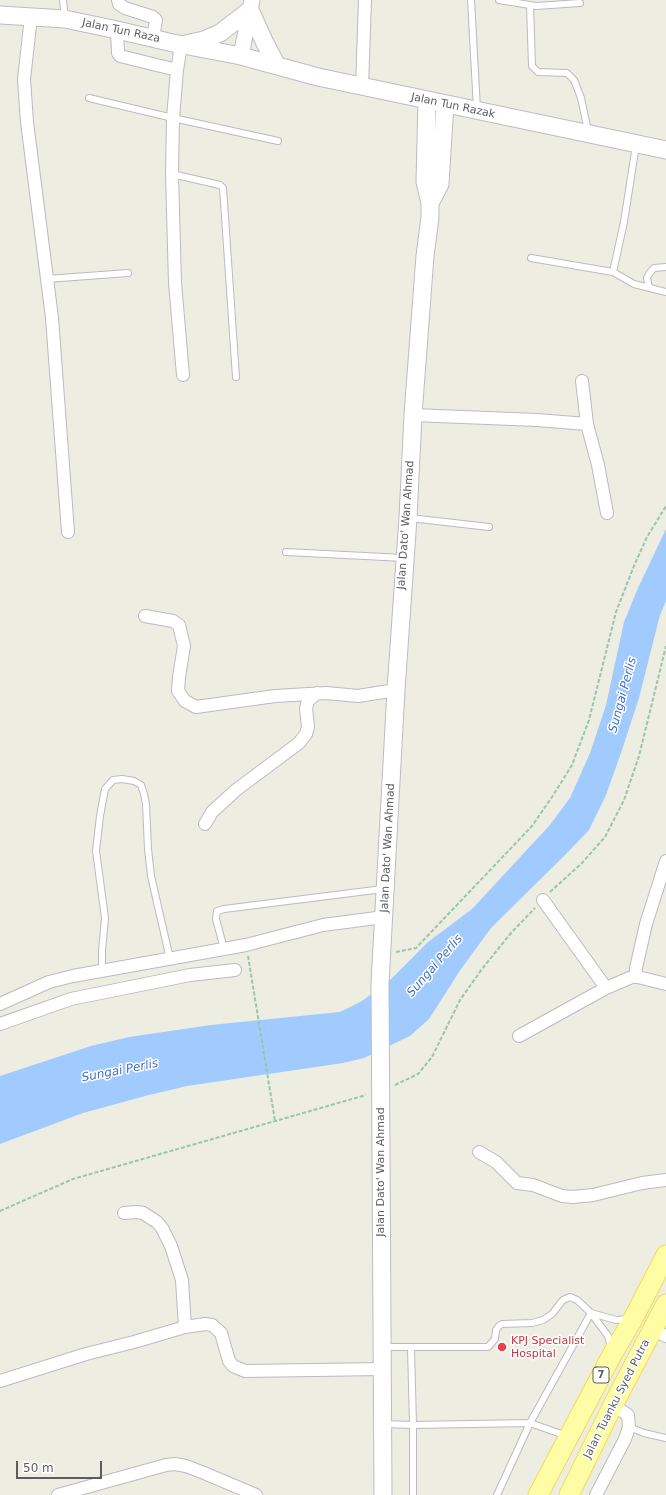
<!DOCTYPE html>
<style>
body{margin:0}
#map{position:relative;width:666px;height:1495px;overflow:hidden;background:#eeede2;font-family:"DejaVu Sans",sans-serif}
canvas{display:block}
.scale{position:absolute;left:16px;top:1461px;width:86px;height:18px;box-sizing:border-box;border:2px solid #5b5d63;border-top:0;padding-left:5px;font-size:12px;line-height:14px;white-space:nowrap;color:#5b5d63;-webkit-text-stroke:3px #fff;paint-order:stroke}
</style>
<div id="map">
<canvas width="666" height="1495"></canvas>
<div class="scale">50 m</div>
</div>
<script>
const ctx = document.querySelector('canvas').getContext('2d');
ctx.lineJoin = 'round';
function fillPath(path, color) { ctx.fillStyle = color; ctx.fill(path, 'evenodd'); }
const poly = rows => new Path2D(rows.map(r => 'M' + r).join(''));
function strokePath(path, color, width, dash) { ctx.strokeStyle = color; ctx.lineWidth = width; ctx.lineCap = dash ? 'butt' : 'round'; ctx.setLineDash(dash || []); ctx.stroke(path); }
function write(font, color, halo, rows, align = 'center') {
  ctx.font = font + ' "DejaVu Sans",sans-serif'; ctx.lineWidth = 3; ctx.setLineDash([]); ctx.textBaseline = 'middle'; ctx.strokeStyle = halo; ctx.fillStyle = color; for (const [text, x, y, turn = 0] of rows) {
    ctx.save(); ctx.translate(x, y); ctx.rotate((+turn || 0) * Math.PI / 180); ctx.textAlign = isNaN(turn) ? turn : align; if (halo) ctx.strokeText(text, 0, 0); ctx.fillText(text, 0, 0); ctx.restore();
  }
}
fillPath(poly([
 [666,529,666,601,660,615,639,698,621,753,606,795,589,830,566,854,491,928,461,969,429,1019,410,1036,364,1058,343,1063,187,1086,149,1095,83,1113,0,1144,0,1076,91,1046,129,1037,211,1025,340,1012,362,1001,387,983,428,942,472,909,549,826,570,798,590,753,606,705,624,622,638,588]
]), '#a1caff');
const service = poly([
 [63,0,65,18],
 [471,0,477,109],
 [499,0,536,6,580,3],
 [530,5,532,66,538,72,567,73,574,80,581,98,588,131],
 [89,98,173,118,278,141],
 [172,174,220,185,223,188,236,377],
 [531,258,613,272,624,222,636,145],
 [613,272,634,284,666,292],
 [47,279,128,273],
 [649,288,647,278,649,274,654,268,666,267],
 [410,518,489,527],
 [286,552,404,558],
 [224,949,216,919,217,911,224,909,383,889],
 [102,970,102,950,105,918,96,851,100,816,105,789,113,780,122,779,134,781,141,785,144,794,146,804,148,849,151,876,170,959],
 [591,1313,616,1320,628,1319],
 [384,1347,488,1347,495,1339,496,1330,499,1326,502,1324,532,1323,543,1320,552,1314,563,1300,570,1297,577,1300,591,1313,608,1336,611,1347],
 [411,1348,413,1425,413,1495],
 [383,1424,413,1425,530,1423,567,1436],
 [629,1427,644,1433,666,1438],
 [497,1495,530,1423,591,1313]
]);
const minor = poly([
 [118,0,119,4,125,8,153,17,156,20,153,38],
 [31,17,24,79,27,122,52,318,68,532],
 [117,30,118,53,120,56,177,70],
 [181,45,177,70,173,118,172,174,175,283,183,375],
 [362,87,365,0],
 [582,381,587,424],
 [413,415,537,420,587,424,598,465,607,513],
 [145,616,173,621,179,625,184,646,179,677,178,691,185,701,196,707,275,696,326,693,358,696,396,690],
 [205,824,212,812,236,790,299,743,306,734,308,727,306,708,308,701,317,693],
 [543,900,606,988],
 [638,977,636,972,636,968,646,924,666,861],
 [0,1004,49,982,73,976,246,945,323,925,384,917],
 [0,1024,71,999,190,975,235,970],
 [519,1036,606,988,632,977,638,977,666,984],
 [479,1152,496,1162,517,1183,533,1185,562,1196,573,1197,593,1195,642,1183,666,1180],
 [124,1213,137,1212,143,1213,157,1222,162,1228,171,1246,182,1280,185,1327],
 [653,1330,666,1336],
 [0,1381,86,1354,134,1342,185,1327,205,1324,212,1325,221,1333,229,1361,233,1366,245,1371,383,1369],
 [58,1495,166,1465,175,1464,186,1466,204,1473,256,1495],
 [596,1495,625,1439,629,1427,628,1415,613,1405]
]);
const tertiary = poly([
 [241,56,252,0]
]);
const secondary = poly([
 [0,15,65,19,117,30,173,43,241,56,318,77,666,150],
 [185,44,204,40,220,33,250,10,264,41,277,66],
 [430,203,440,184,445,104],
 [383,1495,380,983,396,690,408,518,413,415,425,256,430,217,430,203,425,182,427,100]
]);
const primary = poly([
 [538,1495,613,1353,633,1319,666,1255],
 [569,1495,613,1405,666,1304]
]);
strokePath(service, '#babbc1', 8);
strokePath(minor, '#babbc1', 14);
strokePath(tertiary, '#babbc1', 17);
strokePath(secondary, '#bbbdc4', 19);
strokePath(primary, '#f2db57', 21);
strokePath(poly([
 [550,892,582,863,605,837,624,800,639,756,666,646],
 [396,952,416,948,532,826,552,797,572,765,589,720,616,612,634,566,647,537,666,506],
 [248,956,275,1121],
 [395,1085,418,1074,432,1057,460,1000,482,969,511,933,535,908],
 [0,1211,73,1179,366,1095]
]), '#97c7ab', 2, [4, 2]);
strokePath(service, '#fff', 6);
strokePath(minor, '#fff', 12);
strokePath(tertiary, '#fff', 15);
strokePath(secondary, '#fff', 17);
strokePath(primary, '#fffca6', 19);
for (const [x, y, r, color] of [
 [502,1347,5,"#e0444e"]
]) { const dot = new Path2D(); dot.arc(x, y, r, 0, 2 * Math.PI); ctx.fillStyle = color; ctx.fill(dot); strokePath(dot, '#fff', 1.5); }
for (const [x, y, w] of [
 [601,1375,16]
]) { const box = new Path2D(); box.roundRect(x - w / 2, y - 8, w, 16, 3); ctx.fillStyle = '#fff'; ctx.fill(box); strokePath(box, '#5b5d63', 1); }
write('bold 10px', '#5b5d63', null, [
 ["7",601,1375]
]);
write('11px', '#5b5d63', '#fff', [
 ["Jalan Tun Raza",121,31,12],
 ["Jalan Tun Razak",453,106,12],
 ["Jalan Dato' Wan Ahmad",406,525,-86],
 ["Jalan Dato' Wan Ahmad",388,848,-87],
 ["Jalan Dato' Wan Ahmad",381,1172,-90],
 ["Jalan Tuanku Syed Putra",617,1399,-63]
]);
write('11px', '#be3a42', '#fff', [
 ["KPJ Specialist",511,1341],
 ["Hospital",511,1354]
], 'left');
write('italic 12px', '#4270c4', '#fff', [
 ["Sungai Perlis",623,695,-75],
 ["Sungai Perlis",435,966,-49],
 ["Sungai Perlis",120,1071,-11]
]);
</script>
